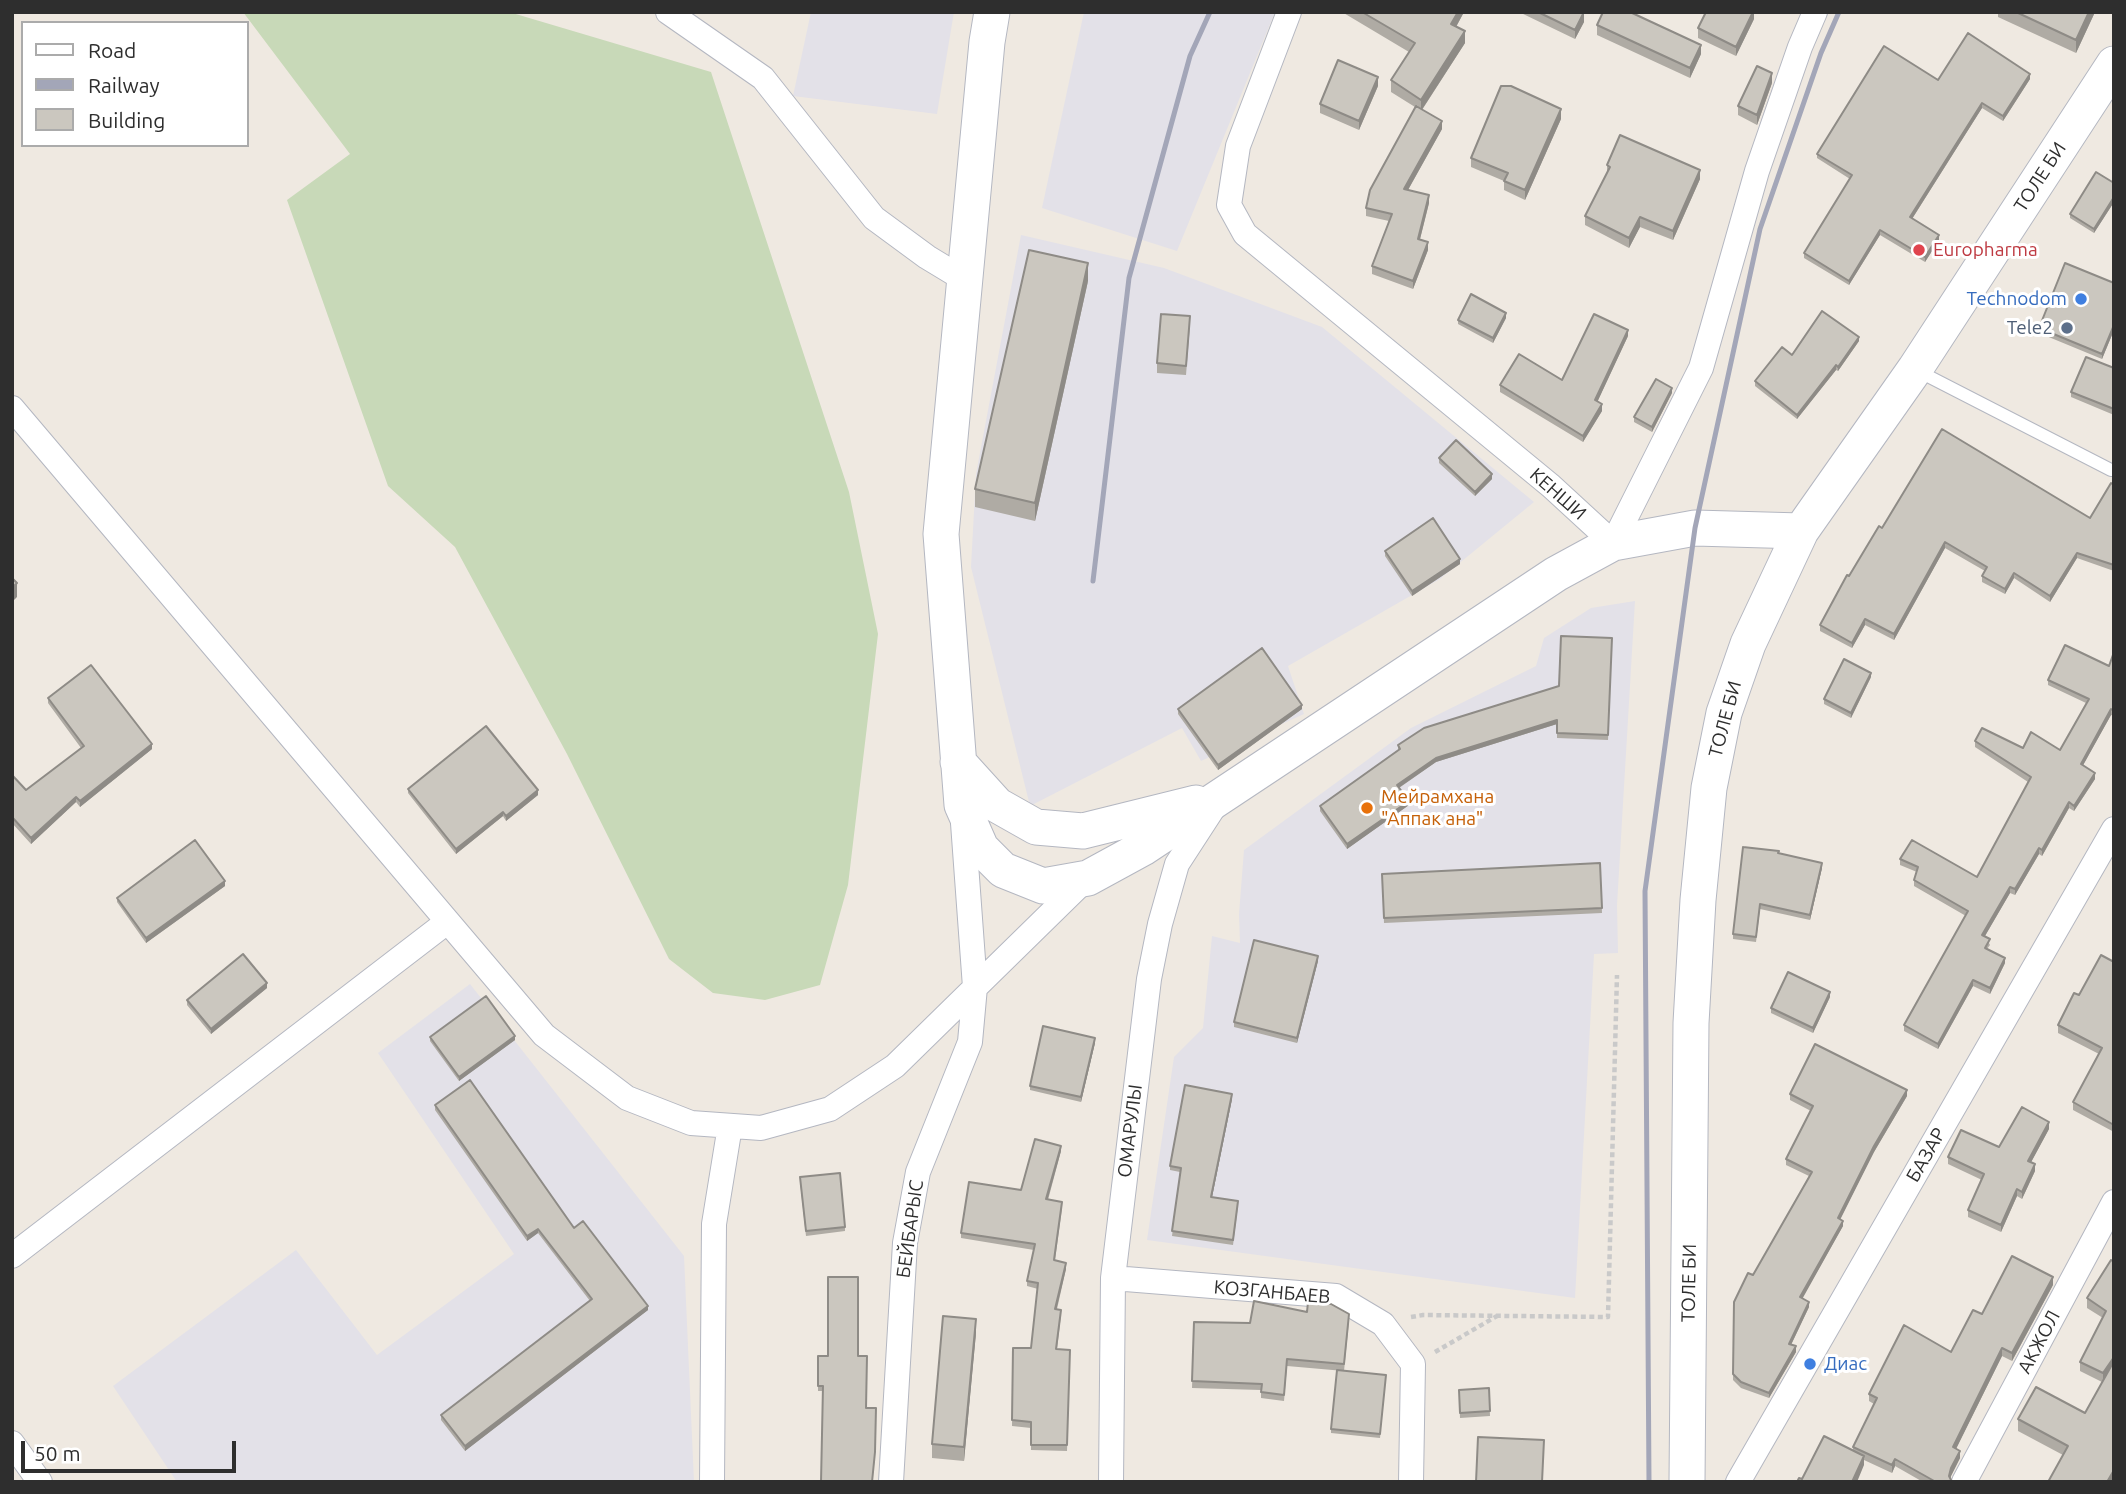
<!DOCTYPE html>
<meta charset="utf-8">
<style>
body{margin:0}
#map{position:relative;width:2126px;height:1494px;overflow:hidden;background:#efe9e1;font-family:Ubuntu,sans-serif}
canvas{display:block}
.frame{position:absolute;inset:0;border:14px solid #2e2e2e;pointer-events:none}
.legend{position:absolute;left:21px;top:21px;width:228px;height:126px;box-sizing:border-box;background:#fff;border:2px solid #ababab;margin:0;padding:9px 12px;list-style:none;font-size:21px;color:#2e2e2e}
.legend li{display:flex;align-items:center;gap:14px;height:35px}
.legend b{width:35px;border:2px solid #ababab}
.scale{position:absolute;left:21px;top:1441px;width:215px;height:32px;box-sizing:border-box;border:4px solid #2e2e2e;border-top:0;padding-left:9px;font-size:21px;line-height:24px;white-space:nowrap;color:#2e2e2e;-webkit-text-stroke:5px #fff;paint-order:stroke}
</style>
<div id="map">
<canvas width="2126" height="1494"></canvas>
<div class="frame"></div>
<ul class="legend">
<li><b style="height:9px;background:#fff"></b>Road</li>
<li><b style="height:9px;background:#a3a6b8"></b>Railway</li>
<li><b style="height:19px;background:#cbc7bf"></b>Building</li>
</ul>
<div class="scale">50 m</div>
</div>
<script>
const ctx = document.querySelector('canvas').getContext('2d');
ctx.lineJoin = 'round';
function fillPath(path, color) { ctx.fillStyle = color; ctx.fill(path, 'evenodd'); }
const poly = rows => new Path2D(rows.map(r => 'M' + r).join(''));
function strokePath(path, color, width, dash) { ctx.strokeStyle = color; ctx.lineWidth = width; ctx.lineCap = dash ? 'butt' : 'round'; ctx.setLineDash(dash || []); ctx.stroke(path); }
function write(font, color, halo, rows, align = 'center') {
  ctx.font = font + ' Ubuntu,sans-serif'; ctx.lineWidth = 6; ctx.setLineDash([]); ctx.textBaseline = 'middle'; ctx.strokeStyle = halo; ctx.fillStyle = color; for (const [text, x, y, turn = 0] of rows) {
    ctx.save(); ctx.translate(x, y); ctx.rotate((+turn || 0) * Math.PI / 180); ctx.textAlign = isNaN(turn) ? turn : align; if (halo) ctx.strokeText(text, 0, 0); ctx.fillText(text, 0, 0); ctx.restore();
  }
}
fillPath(poly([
 [811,12,954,12,937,114,793,96],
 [1084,12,1275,12,1177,251,1042,208],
 [1021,235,1164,268,1322,327,1534,502,1440,579,1288,666,1304,714,1201,761,1182,728,1030,806,971,567,976,474],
 [1635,601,1617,905,1618,953,1594,954,1575,1298,1147,1240,1174,1057,1203,1028,1212,936,1240,943,1239,914,1244,850,1411,728,1536,666,1544,638,1591,608],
 [470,984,684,1256,694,1482,177,1482,113,1386,296,1250,377,1355,514,1254,378,1053]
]), '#e3e1e8');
fillPath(poly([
 [243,12,509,12,711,72,849,492,878,634,848,885,820,985,765,1000,713,993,669,959,567,754,455,547,388,486,287,200,350,154]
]), '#c8d9b8');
const lane = poly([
 [1918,371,2111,470]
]);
const street = poly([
 [668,12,763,78,874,218,927,257,965,280],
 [1289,12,1238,146,1229,205,1245,234,1551,486,1613,543,1701,368,1757,171,1800,47,1815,12],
 [12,408,544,1035,627,1098,691,1123,761,1128,830,1109,895,1066,1087,878],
 [12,1256,447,922],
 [1113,1278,1336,1296,1383,1324,1413,1364,1411,1482],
 [12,1443,40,1482],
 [712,1482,714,1224,730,1126],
 [891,1482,905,1243,918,1172,970,1042,975,987,963,823],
 [1111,1482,1113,1278,1149,979,1160,924,1177,864,1214,807],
 [1738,1482,2114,829],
 [1964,1482,2114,1202]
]);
const secondary = poly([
 [992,12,987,42,941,534,962,805,981,848,1003,870,1043,886,1088,878,1143,848,1556,574,1613,543,1695,528,1801,531],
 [958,762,997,805,1036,827,1083,831,1196,803],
 [1687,1482,1691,1023,1698,900,1709,788,1724,713,1748,644,1801,531,1915,369,2114,64]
]);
strokePath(lane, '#b4b7c1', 14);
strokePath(street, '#b4b7c1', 26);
strokePath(secondary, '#b4b7c1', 37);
strokePath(poly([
 [1411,1317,1423,1315,1608,1317,1617,975],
 [1435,1352,1497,1316]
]), '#c9c9c9', 4.5, [5, 3.5]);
strokePath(lane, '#fff', 12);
strokePath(street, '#fff', 24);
strokePath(secondary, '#fff', 35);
strokePath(poly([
 [1093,581,1129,278,1190,56,1210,12],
 [1649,1482,1645,891,1695,528,1760,229,1821,53,1839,12]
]), '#a3a6b8', 5);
fillPath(poly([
 [1342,12,1464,12,1456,27,1465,43,1422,110,1442,129,1408,190,1429,203,1420,239,1428,250,1413,289,1372,274,1372,266,1389,221,1366,216,1366,208,1415,107,1391,92,1391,80,1409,52],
 [1519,12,1584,12,1584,22,1575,39],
 [1754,12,1754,19,1736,56,1698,38,1698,28],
 [1998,12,2095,12,2076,53,1998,17],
 [1597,25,1701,54,1690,78,1597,35],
 [2030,79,2003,121,1982,108,1912,219,1939,240,1925,262,1880,235,1849,285,1804,258,1804,253,1850,179,1817,158,1817,154,1938,80],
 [1772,83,1757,125,1738,115,1738,106],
 [1378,86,1359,130,1320,113,1320,104],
 [1561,119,1525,200,1504,190,1504,181,1471,167,1471,158],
 [1607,165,1700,179,1673,240,1640,227,1629,248,1585,225,1585,216,1607,173],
 [2114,183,2114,202,2094,233,2070,218,2070,214],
 [1088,281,1035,521,975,507,975,489],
 [2114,283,2114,330,2102,359,2039,333,2039,328],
 [1506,318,1493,343,1458,324,1458,320],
 [1190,325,1186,375,1157,373,1157,363],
 [1628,336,1597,402,1602,411,1583,442,1500,392,1500,385,1562,380],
 [1859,341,1838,371,1836,370,1797,419,1755,386,1755,381,1792,355],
 [2114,368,2114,415,2071,397,2071,392],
 [1672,393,1652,432,1634,422,1634,417],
 [1439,458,1492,479,1475,496,1439,463],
 [2114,485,2114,571,2077,558,2050,602,2014,578,2005,594,1982,582,1982,576,1985,571,1945,548,1894,640,1865,625,1852,648,1820,631,1820,625,1849,576,1882,528,2090,518],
 [1385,551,1460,564,1412,596,1385,556],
 [1612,638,1608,740,1557,738,1557,724,1436,762,1399,788,1409,805,1347,849,1320,811,1320,806,1398,750,1398,745,1559,686],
 [2114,652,2114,716,2111,715,2083,765,2095,779,2074,811,2069,808,2042,856,2039,854,2015,895,2010,893,1985,936,1990,945,1987,949,2005,963,1990,994,1973,986,1938,1049,1904,1031,1904,1025,1966,916,1914,886,1914,880,1917,872,1900,865,1900,859,1977,877,2028,782,1975,747,1975,741,2023,748,2060,750,2086,703,2048,685,2048,680,2109,666],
 [1871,677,1851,718,1824,704,1824,699],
 [48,698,152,749,80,807,76,802,31,844,12,823,12,775,26,790,81,748,48,703],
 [1178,709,1302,709,1218,770,1178,714],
 [408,789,538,795,506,821,503,816,456,854,408,793],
 [1779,854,1822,868,1810,920,1760,909,1756,942,1733,939,1733,934],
 [1600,863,1602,913,1384,923,1382,874],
 [225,886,146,943,117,902,117,898],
 [1318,961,1297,1043,1234,1027,1234,1022],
 [2114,962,2114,1132,2073,1110,2073,1102,2099,1054,2058,1033,2058,1025,2079,995],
 [267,988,211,1034,187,1005,187,1000],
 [1830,997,1813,1033,1771,1013,1771,1008],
 [430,1037,515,1040,459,1081,430,1041],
 [1095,1043,1081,1102,1030,1090,1030,1086],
 [1790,1094,1907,1096,1874,1152,1840,1219,1843,1226,1802,1298,1809,1307,1791,1345,1796,1352,1769,1398,1741,1388,1733,1380,1734,1302,1753,1275,1809,1176,1786,1165,1786,1159,1811,1111,1790,1100],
 [1232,1099,1212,1197,1238,1206,1233,1245,1172,1236,1180,1172,1170,1170,1170,1166],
 [435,1105,574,1228,648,1310,465,1451,441,1420,441,1415,590,1301,538,1233,527,1241,435,1110],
 [2049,1129,2031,1162,2035,1171,2022,1199,2017,1196,2001,1232,1968,1217,1968,1210,1982,1180,1948,1164,1948,1157,1999,1147],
 [1061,1151,1048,1200,1062,1208,1055,1260,1066,1269,1057,1309,1061,1315,1057,1349,1070,1350,1067,1451,1031,1450,1031,1428,1012,1426,1013,1348,1031,1348,1038,1289,1027,1286,1027,1281,1034,1250,961,1238,961,1233,1021,1190],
 [800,1182,845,1227,845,1231,806,1236],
 [2114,1262,2114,1482,2048,1482,2063,1455,2018,1431,2018,1419,2085,1413,2102,1382,2080,1371,2080,1362,2103,1318,2087,1308,2087,1298],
 [2053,1285,2012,1361,2002,1356,1956,1449,1960,1458,1950,1478,1952,1482,1923,1482,1895,1466,1892,1473,1864,1460,1864,1465,1802,1479,1853,1451,1853,1447,1874,1404,1869,1401,1869,1394,1951,1352,1982,1314],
 [1349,1321,1344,1371,1287,1366,1284,1401,1261,1398,1261,1390,1192,1388,1194,1322,1250,1323],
 [976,1333,964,1461,932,1458,932,1444],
 [818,1356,858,1356,875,1457,872,1482,821,1482,823,1391,818,1391],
 [1386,1375,1380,1438,1331,1433,1331,1429],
 [1489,1388,1490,1416,1460,1418,1459,1390]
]), '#afaba4');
fillPath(poly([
 [1458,12,1464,12,1451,36,1451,24],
 [1584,12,1584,22,1575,39,1575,30],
 [1753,12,1754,12,1754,19,1736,56,1736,47],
 [2089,12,2095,12,2076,53,2076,40],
 [1465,31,1465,43,1421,111,1421,100],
 [1701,45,1701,54,1690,78,1690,68],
 [1772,73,1772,83,1757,125,1757,115],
 [2030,74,2030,79,2003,121,2003,116],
 [1378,77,1378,86,1359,130,1359,121],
 [1982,103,1982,108,1910,222,1910,217],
 [1561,109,1561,119,1525,200,1525,190],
 [1442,121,1442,129,1404,197,1404,189],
 [1700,170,1700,179,1673,240,1673,231],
 [1429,195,1429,203,1418,247,1418,239],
 [2114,197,2114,202,2094,233,2094,229],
 [1640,217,1640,227,1629,248,1629,238],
 [1880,230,1880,235,1849,285,1849,281],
 [1939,235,1939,240,1925,262,1925,257],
 [1428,242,1428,250,1413,289,1413,281],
 [1088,263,1088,281,1035,521,1035,503],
 [1506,313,1506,318,1493,343,1493,338],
 [2114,325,2114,330,2102,359,2102,354],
 [1628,330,1628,336,1595,407,1595,400],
 [1859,337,1859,341,1838,371,1838,367],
 [1836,365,1836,370,1797,419,1797,415],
 [1672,388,1672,393,1652,432,1652,427],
 [1602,404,1602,411,1583,442,1583,436],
 [1492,474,1492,479,1475,496,1475,492],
 [1945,542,1945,548,1894,640,1894,634],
 [2077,553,2077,558,2050,602,2050,596],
 [1460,559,1460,564,1412,596,1412,591],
 [2014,573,2014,578,2005,594,2005,589],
 [17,583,17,597,12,602,12,588],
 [1865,619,1865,625,1852,648,1852,643],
 [1871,673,1871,677,1851,718,1851,713],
 [1302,705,1302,709,1218,770,1218,765],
 [2111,709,2111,715,2081,769,2081,764],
 [1557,720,1557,724,1436,762,1397,789,1397,785,1436,758],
 [152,744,152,749,80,807,80,801],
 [2095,773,2095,779,2074,811,2074,806],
 [538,790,538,795,506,821,506,816],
 [76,797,76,802,31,844,31,838],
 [1409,801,1409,805,1347,849,1347,844],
 [2069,802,2069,808,2042,856,2042,850],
 [503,812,503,816,456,854,456,849],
 [2039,848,2039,854,2015,895,2015,889],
 [1822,863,1822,868,1810,920,1810,915],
 [225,881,225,886,146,943,146,938],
 [2010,887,2010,893,1982,941,1982,935],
 [1318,956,1318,961,1297,1043,1297,1038],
 [2005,958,2005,963,1990,994,1990,988],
 [1973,980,1973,986,1938,1049,1938,1044],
 [267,983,267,988,211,1034,211,1029],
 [1830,992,1830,997,1813,1033,1813,1028],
 [515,1036,515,1040,459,1081,459,1077],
 [1095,1038,1095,1043,1081,1102,1081,1097],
 [1907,1090,1907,1096,1874,1152,1838,1224,1838,1218,1874,1146],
 [1232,1094,1232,1099,1211,1202,1211,1197],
 [2049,1122,2049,1129,2028,1168,2028,1161],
 [1061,1146,1061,1151,1046,1205,1046,1199],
 [2035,1164,2035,1171,2022,1199,2022,1192],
 [2017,1189,2017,1196,2001,1232,2001,1225],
 [1843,1221,1843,1226,1800,1303,1800,1297],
 [538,1229,538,1233,527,1241,527,1236],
 [1066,1263,1066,1269,1055,1315,1055,1309],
 [2053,1277,2053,1285,2012,1361,2012,1353],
 [1809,1302,1809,1307,1789,1349,1789,1344],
 [648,1306,648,1310,465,1451,465,1446],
 [976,1319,976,1333,964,1461,964,1447],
 [1796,1346,1796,1352,1769,1398,1769,1393],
 [2002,1348,2002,1356,1953,1455,1953,1447],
 [2114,1357,2114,1366,2103,1383,2103,1373],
 [1960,1451,1960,1458,1951,1476,1949,1482,1951,1468],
 [1864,1456,1864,1465,1857,1482,1852,1482],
 [1895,1459,1895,1466,1892,1473,1892,1465],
 [2114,1470,2114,1482,2107,1482]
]), '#8e8b86');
const building = poly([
 [1362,12,1458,12,1451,24,1465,31,1421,100,1391,80,1415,43,1362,12],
 [1538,12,1584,12,1575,30,1538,12],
 [1603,12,1630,12,1701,45,1690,68,1597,25,1603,12],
 [1706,12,1753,12,1736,47,1698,28,1706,12],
 [2016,12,2089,12,2076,40,2016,12],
 [1968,33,2030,74,2003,116,1982,103,1910,217,1939,235,1925,257,1880,230,1849,281,1804,253,1852,175,1817,154,1884,46,1938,80,1968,33],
 [1338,60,1378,77,1359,121,1320,104,1338,60],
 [1757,66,1772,73,1757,115,1738,106,1757,66],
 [1501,86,1511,86,1561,109,1525,190,1504,181,1508,173,1471,158,1501,86],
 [1416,106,1442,121,1404,189,1429,195,1418,239,1428,242,1413,281,1372,266,1392,214,1366,208,1370,190,1416,106],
 [1620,135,1700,170,1673,231,1640,217,1629,238,1585,216,1610,167,1607,165,1620,135],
 [2096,172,2114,183,2114,197,2094,229,2070,214,2096,172],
 [1029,250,1088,263,1035,503,975,489,1029,250],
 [2065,263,2114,283,2114,325,2102,354,2039,328,2065,263],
 [1471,294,1506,313,1493,338,1458,320,1471,294],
 [1822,311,1859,337,1838,367,1836,365,1797,415,1755,381,1782,347,1792,355,1822,311],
 [1161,314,1190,316,1186,366,1157,363,1161,314],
 [1594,314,1628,330,1595,400,1602,404,1583,436,1500,385,1519,354,1562,380,1594,314],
 [2086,357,2114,368,2114,409,2071,392,2086,357],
 [1656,379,1672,388,1652,427,1634,417,1656,379],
 [1942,429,2090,518,2111,483,2114,485,2114,565,2077,553,2050,596,2014,573,2005,589,1982,576,1987,567,1945,542,1894,634,1865,619,1852,643,1820,625,1847,575,1849,576,1879,526,1882,528,1942,429],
 [1456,440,1492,474,1475,492,1439,458,1456,440],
 [1433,518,1460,559,1412,591,1385,551,1433,518],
 [12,578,17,583,12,588,12,578],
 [1561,636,1612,638,1608,735,1557,733,1557,720,1436,758,1397,785,1409,801,1347,844,1320,806,1400,749,1398,745,1424,728,1559,686,1561,636],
 [2065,645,2109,666,2114,652,2114,711,2111,709,2081,764,2095,773,2074,806,2069,802,2042,850,2039,848,2015,889,2010,887,1982,935,1990,939,1985,948,2005,958,1990,988,1973,980,1938,1044,1904,1025,1968,911,1914,880,1918,867,1900,859,1912,840,1977,877,2031,777,1975,741,1982,728,2023,748,2031,732,2060,750,2089,699,2048,680,2065,645],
 [1262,648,1302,705,1218,765,1178,709,1262,648],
 [1844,659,1871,673,1851,713,1824,699,1844,659],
 [91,665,152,744,80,801,76,797,31,838,12,817,12,775,26,790,84,746,48,698,91,665],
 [486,726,538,790,506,816,503,812,456,849,408,789,486,726],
 [195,840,225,881,146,938,117,898,195,840],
 [1743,847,1779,851,1778,853,1822,863,1810,915,1760,904,1756,937,1733,934,1743,847],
 [1600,863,1602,908,1384,918,1382,874,1600,863],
 [1254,940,1318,956,1297,1038,1234,1022,1254,940],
 [243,954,267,983,211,1029,187,1000,243,954],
 [2101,955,2114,962,2114,1125,2073,1102,2102,1048,2058,1025,2074,993,2079,995,2101,955],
 [1788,972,1830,992,1813,1028,1771,1008,1788,972],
 [486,996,515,1036,459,1077,430,1037,486,996],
 [1043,1026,1095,1038,1081,1097,1030,1086,1043,1026],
 [1815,1044,1907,1090,1874,1146,1838,1218,1843,1221,1800,1297,1809,1302,1789,1344,1796,1346,1769,1393,1741,1382,1733,1374,1734,1302,1748,1273,1753,1275,1812,1172,1786,1159,1813,1106,1790,1094,1815,1044],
 [470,1080,574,1228,583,1221,648,1306,465,1446,441,1415,592,1299,538,1229,527,1236,435,1105,470,1080],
 [1185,1085,1232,1094,1211,1197,1238,1201,1233,1240,1172,1231,1181,1168,1170,1166,1185,1085],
 [2022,1107,2049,1122,2028,1161,2035,1164,2022,1192,2017,1189,2001,1225,1968,1210,1984,1174,1948,1157,1961,1130,1999,1147,2022,1107],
 [1035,1139,1061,1146,1046,1199,1062,1202,1054,1260,1066,1263,1055,1309,1061,1310,1056,1349,1070,1350,1067,1445,1031,1445,1031,1422,1012,1420,1013,1348,1031,1348,1038,1283,1027,1281,1035,1244,961,1233,969,1182,1021,1190,1035,1139],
 [840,1173,845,1227,806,1231,800,1177,840,1173],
 [2012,1256,2053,1277,2012,1353,2002,1348,1953,1447,1960,1451,1951,1468,1949,1476,1952,1482,1936,1482,1895,1459,1892,1465,1853,1447,1877,1398,1869,1394,1904,1325,1951,1352,1973,1310,1982,1314,2012,1256],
 [2111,1260,2114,1262,2114,1357,2103,1373,2080,1362,2106,1311,2087,1298,2111,1260],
 [828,1277,858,1277,858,1356,867,1356,866,1408,876,1408,875,1452,872,1482,821,1482,823,1386,818,1386,818,1356,828,1356,828,1277],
 [1254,1301,1307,1312,1308,1302,1331,1304,1349,1314,1344,1364,1287,1359,1284,1395,1261,1392,1262,1384,1192,1381,1194,1322,1250,1323,1254,1301],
 [943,1316,976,1319,964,1447,932,1444,943,1316],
 [2114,1361,2114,1470,2107,1482,2048,1482,2068,1446,2018,1419,2036,1387,2085,1413,2114,1361],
 [1337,1370,1386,1375,1380,1434,1331,1429,1337,1370],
 [1489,1388,1490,1411,1460,1413,1459,1390,1489,1388],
 [1824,1436,1864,1456,1852,1482,1797,1482,1799,1478,1802,1479,1824,1436],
 [1478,1437,1544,1440,1542,1482,1476,1482,1478,1437]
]);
fillPath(building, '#cbc7bf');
strokePath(building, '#8e8b86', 2);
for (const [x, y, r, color] of [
 [1919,250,7,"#e0444e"],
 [2081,299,7,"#3f7fe0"],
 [2067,328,7,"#5c6f8a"],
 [1367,808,7,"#e8710a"],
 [1810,1364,7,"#3f7fe0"]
]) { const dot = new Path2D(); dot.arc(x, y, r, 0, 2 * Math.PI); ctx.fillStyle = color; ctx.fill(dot); strokePath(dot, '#fff', 2.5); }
write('19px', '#2e2e2e', '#fff', [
 ["ТОЛЕ БИ",2040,177,-57],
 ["КЕНШИ",1558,494,41],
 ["ТОЛЕ БИ",1725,719,-75],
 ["ОМАРУЛЫ",1130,1131,-83],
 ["БАЗАР",1926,1155,-60],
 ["БЕЙБАРЫС",910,1229,-82],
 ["ТОЛЕ БИ",1689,1283,-89],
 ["КОЗГАНБАЕВ",1272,1292,5],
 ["АКЖОЛ",2039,1342,-62]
]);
write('19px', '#be3a42', '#fff', [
 ["Europharma",1933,250]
], 'left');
write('19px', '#366cbe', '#fff', [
 ["Technodom",2067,299],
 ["Диас",1824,1364,"left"]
], 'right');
write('19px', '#4e5e75', '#fff', [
 ["Tele2",2053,328]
], 'right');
write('19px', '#c56008', '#fff', [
 ["Мейрамхана",1381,797],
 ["\"Аппак ана\"",1381,819]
], 'left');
</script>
